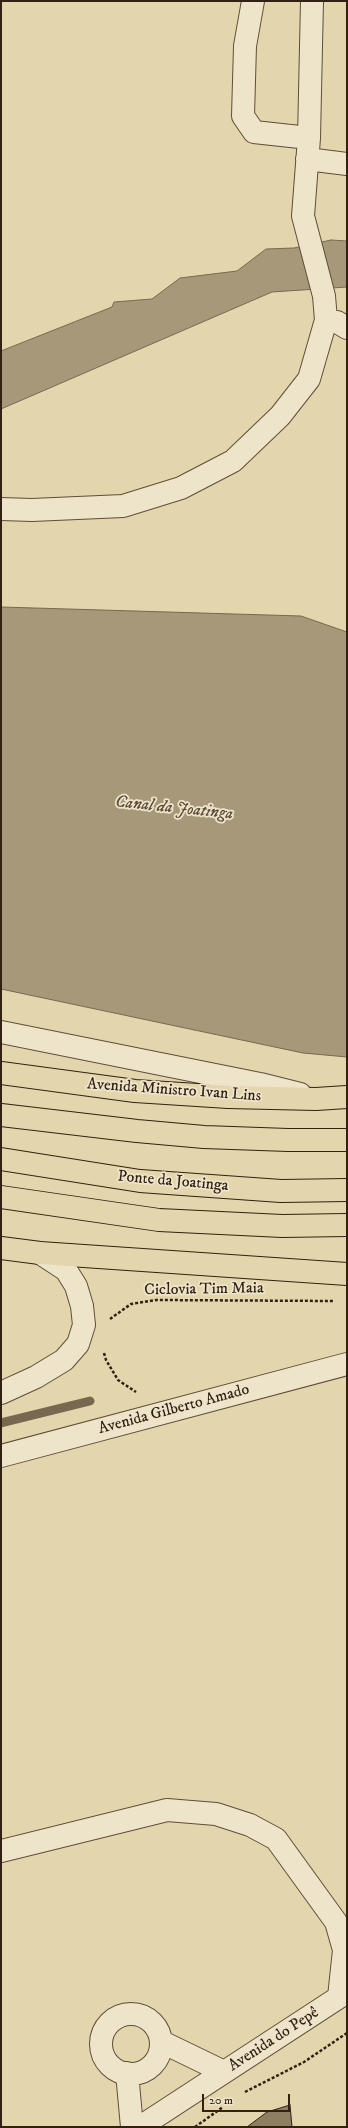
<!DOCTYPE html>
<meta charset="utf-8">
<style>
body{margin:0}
#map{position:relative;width:348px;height:2128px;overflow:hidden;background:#e3d6ad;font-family:"IM FELL DW Pica",serif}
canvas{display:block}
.frame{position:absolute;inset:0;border:2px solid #322013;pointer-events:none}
.scale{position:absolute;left:202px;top:2094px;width:88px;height:18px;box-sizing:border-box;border:2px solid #322013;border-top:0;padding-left:5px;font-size:12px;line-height:14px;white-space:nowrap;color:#322013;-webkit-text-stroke:3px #ede4ca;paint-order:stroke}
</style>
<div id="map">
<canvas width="348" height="2128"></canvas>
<div class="frame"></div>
<div class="scale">20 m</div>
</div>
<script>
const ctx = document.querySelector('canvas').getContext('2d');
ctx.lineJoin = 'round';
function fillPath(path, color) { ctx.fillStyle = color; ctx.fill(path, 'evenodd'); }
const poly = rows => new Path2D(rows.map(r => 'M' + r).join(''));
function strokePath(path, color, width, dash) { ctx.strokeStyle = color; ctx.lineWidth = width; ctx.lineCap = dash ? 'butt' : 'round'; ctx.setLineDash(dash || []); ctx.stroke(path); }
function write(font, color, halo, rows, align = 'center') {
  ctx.font = font + ' "IM FELL DW Pica",serif'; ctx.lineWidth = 3.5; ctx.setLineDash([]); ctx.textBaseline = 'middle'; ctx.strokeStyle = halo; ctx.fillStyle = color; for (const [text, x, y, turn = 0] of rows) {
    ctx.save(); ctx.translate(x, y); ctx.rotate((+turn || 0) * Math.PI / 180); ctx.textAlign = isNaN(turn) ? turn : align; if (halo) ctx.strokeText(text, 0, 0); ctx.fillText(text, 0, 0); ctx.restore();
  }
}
const water = poly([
 [331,240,347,241,347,287,272,292,1,409,1,351,112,307,114,302,152,299,180,278,237,271,266,249,294,248,331,240],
 [1,607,301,616,347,632,347,1057,303,1053,1,989,1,607]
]);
fillPath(water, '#a79879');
strokePath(water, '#786850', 1);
strokePath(poly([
 [1,1423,90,1401]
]), '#786850', 9);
const building = poly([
 [290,2105,292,2127,247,2127,267,2112,290,2105]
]);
fillPath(building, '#8e7f63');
strokePath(building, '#322013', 1);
const minor = poly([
 [253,1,245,46,243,116,254,132,309,138],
 [307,159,347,164],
 [326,320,337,322,347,328],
 [1,509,32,510,123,506,181,488,233,461,280,416,309,379,326,320,324,296,303,216,309,138,312,1],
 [1,1032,260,1084,300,1094],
 [1,1393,36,1377,64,1360,78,1344,84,1325,82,1306,76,1286,66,1270,40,1253],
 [1,1456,347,1364],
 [1,1851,167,1810,216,1814,250,1825,276,1839,336,1922,344,1950,339,1997],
 '101 2044a30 30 0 1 1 60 0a30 30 0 1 1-60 0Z',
 [162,2042,224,2072],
 [127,2073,132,2127],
 [140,2127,347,1992]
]);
const major = poly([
 [1,1073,135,1091,228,1097,316,1099,347,1097],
 [1,1248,40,1253,347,1274]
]);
const highway = poly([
 [1,1115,137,1131,204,1137,288,1140,347,1140],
 [1,1159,140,1181,281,1191,347,1190],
 [1,1197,159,1220,282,1226,347,1225]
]);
strokePath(minor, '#5e4e3a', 24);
strokePath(major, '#322013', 24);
strokePath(highway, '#322013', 24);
strokePath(poly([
 [110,1319,131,1304,156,1300,333,1301],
 [104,1353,106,1360,118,1380,136,1392],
 [245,2092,304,2062,347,2033],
 [195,2127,223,2107]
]), '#322013', 2.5, [3, 2]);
strokePath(minor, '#ede4ca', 22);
strokePath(major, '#e3d6ad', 22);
strokePath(highway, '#e3d6ad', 22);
write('16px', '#322013', '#ede4ca', [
 ["Avenida Ministro Ivan Lins",174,1091,4],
 ["Ponte da Joatinga",173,1182,5],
 ["Ciclovia Tim Maia",204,1290,-1],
 ["Avenida Gilberto Amado",174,1410,-15],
 ["Avenida do Pepê",274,2040,-33]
]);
write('italic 17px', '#5b4a37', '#ede4ca', [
 ["Canal da Joatinga",174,809,6]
]);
</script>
